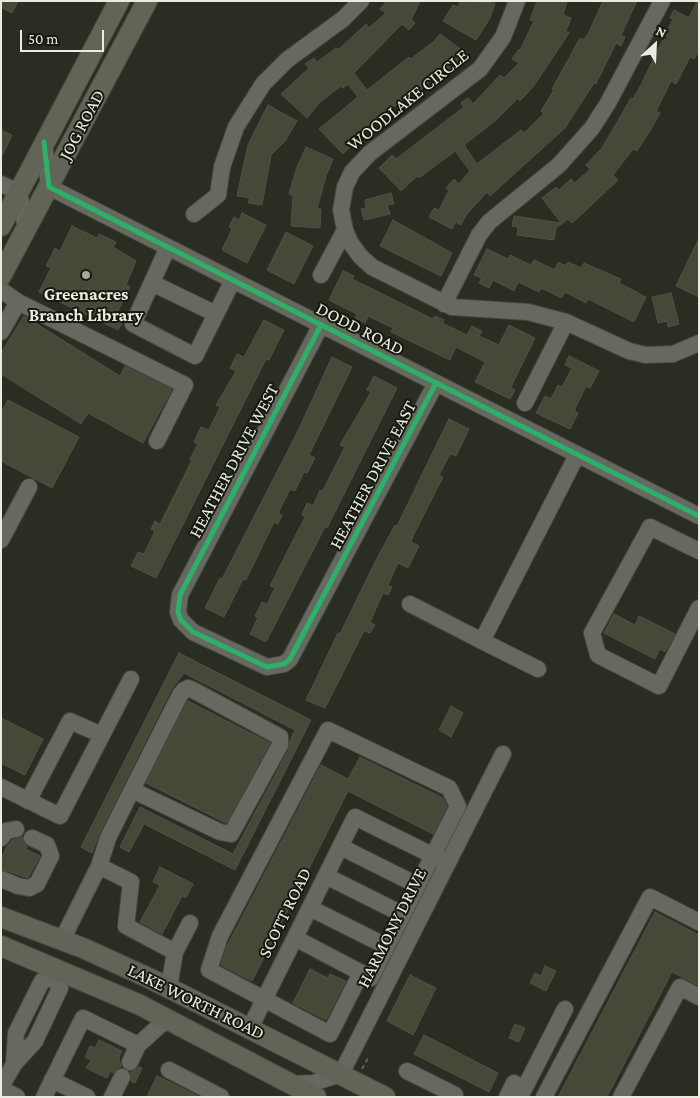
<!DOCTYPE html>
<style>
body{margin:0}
#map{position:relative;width:700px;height:1098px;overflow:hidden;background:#2a2d21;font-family:"Crimson Pro",serif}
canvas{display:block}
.frame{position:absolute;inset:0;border:2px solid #e9ede0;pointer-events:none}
.north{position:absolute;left:630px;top:20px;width:50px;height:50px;-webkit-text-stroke:4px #16190f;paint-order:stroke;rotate:25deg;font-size:14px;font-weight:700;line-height:20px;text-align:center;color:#e9ede0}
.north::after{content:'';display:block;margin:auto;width:18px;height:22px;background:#e9ede0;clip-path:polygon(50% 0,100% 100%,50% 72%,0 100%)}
.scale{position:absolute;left:20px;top:30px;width:84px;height:22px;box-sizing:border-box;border:2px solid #e9ede0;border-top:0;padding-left:6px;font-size:15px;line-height:18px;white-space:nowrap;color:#e9ede0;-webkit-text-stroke:4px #16190f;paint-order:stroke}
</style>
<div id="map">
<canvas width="700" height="1098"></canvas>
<div class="frame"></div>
<div class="north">N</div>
<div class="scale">50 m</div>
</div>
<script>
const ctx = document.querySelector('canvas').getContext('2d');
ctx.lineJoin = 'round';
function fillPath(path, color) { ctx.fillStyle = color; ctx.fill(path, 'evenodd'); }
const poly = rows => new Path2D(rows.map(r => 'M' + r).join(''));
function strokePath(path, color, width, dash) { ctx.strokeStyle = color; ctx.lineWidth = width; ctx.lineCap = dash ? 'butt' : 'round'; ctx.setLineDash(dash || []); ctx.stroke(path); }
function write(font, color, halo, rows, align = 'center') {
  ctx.font = font + ' "Crimson Pro",serif'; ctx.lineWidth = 4; ctx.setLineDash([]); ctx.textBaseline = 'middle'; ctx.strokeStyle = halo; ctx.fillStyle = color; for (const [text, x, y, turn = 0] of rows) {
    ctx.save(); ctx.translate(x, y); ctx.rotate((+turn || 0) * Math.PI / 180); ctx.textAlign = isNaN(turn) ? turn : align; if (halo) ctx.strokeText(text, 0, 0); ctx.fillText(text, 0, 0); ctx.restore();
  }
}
const building = poly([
 [1,1,18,1,12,13,1,7,1,1],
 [387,1,420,1,411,20,415,23,409,30,402,24,354,73,367,90,409,57,411,59,434,41,440,34,466,53,458,64,433,81,432,80,415,94,413,92,346,144,350,147,343,154,319,129,358,97,348,84,343,88,341,86,319,103,307,118,281,94,309,68,305,64,314,58,317,62,336,48,338,50,366,24,369,28,386,13,380,9,387,1],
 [460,1,495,3,490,18,476,40,443,21,453,5,458,7,460,1],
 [537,1,567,1,563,15,571,18,566,31,569,33,533,87,520,101,518,98,495,121,464,145,477,164,521,130,524,133,544,113,541,111,554,90,552,89,580,38,583,40,588,34,603,1,637,1,621,35,625,37,621,46,616,43,596,84,594,83,565,128,490,196,487,192,466,215,461,225,456,222,452,229,429,217,434,208,439,210,449,190,446,188,454,179,459,184,470,171,455,151,419,178,417,176,401,191,379,168,392,155,396,159,464,107,461,103,468,98,473,104,500,75,504,78,519,63,512,59,519,49,520,50,534,21,530,20,537,1],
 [697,1,699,50,694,59,690,57,676,84,671,81,656,111,660,113,651,129,637,151,633,149,613,175,618,180,581,215,572,223,568,219,556,228,554,240,517,235,518,227,512,226,514,216,561,223,542,198,556,187,559,190,571,179,575,183,590,169,586,165,602,148,631,98,633,99,641,85,673,19,670,18,674,10,689,18,697,1],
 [268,105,297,121,285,141,271,155,262,205,248,203,250,198,237,196,248,145,268,105],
 [1,130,12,135,1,158,1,130],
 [306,147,333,159,326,176,317,209,321,209,320,228,291,226,293,196,289,194,297,167,306,147],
 [391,193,394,204,387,205,390,214,364,220,361,209,366,208,365,200,391,193],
 [242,213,266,225,247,263,222,250,232,229,229,227,234,217,239,220,242,213],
 [393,220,452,253,441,276,380,246,393,220],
 [72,226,97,238,99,234,116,242,113,247,136,261,126,285,130,287,115,317,123,321,118,330,39,292,51,268,46,266,55,248,60,251,72,226],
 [286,232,313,246,294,284,267,270,286,232],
 [699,238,699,297,676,286,699,238],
 [487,249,508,259,510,255,531,265,534,260,555,270,558,262,566,266,568,262,581,268,584,263,621,279,619,283,646,297,634,322,588,299,586,303,565,292,562,298,541,288,539,292,518,282,514,291,493,280,489,288,479,283,482,278,474,275,487,249],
 [343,271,354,276,352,279,433,319,435,316,444,320,442,323,467,335,472,326,482,331,479,336,499,345,509,325,535,338,511,387,515,390,510,399,475,382,485,362,456,347,450,360,391,332,393,328,368,316,365,323,355,318,357,314,329,300,343,271],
 [671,293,679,324,668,327,667,321,658,323,652,297,671,293],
 [24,316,120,376,125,366,172,389,143,443,88,413,81,424,1,374,1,353,24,316],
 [264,320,284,330,269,360,266,359,156,578,131,566,138,552,144,554,155,531,151,529,155,521,160,524,192,460,190,459,198,444,194,442,201,427,209,430,220,407,216,405,236,371,230,368,237,354,244,357,264,320],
 [569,356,599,371,590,388,586,386,574,411,578,413,570,429,536,413,545,396,551,399,558,385,562,387,572,368,565,365,569,356],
 [332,357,352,367,309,455,315,458,307,473,304,472,295,491,290,489,278,513,282,515,278,524,274,522,246,580,243,579,224,617,205,608,220,578,222,579,298,431,332,357],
 [374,376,397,388,327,528,325,527,266,642,250,634,258,618,255,616,262,602,267,604,275,588,270,586,305,517,302,515,307,503,313,506,320,490,322,492,345,447,340,445,371,392,367,390,374,376],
 [8,400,79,437,52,488,1,461,1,413,8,400],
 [449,419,469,429,456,456,450,454,439,475,443,477,414,534,411,542,419,546,408,568,398,563,388,585,392,587,388,595,383,593,370,622,375,625,370,633,364,631,325,708,306,700,338,633,340,634,375,562,395,525,397,526,449,419],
 [614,614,635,625,639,616,675,634,665,652,660,649,655,659,604,633,614,614],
 [179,653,311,720,235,870,144,824,129,852,120,847,140,807,233,854,289,749,290,740,295,730,184,673,171,690,99,834,92,853,81,847,179,653],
 [188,701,270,743,226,823,146,783,188,701],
 [451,706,463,713,451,737,439,730,451,706],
 [1,718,43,739,25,775,1,763,1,718],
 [360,757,443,798,447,806,433,834,348,791,252,981,221,965,227,946,321,765,348,779,360,757],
 [22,837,27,847,26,849,40,856,28,878,1,869,1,858,8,845,12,840,22,837],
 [160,867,193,884,186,898,182,896,162,934,140,922,160,885,153,882,160,867],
 [655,912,699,935,699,986,672,972,607,1097,558,1097,655,912],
 [545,966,556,971,546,991,530,983,535,973,541,976,545,966],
 [310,969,328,978,330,974,346,981,326,1020,293,1003,310,969],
 [410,975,436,988,413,1035,387,1021,410,975],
 [515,1024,525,1028,519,1042,509,1038,515,1024],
 [424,1035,498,1073,489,1092,414,1054,424,1035],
 [99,1040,122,1051,119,1057,121,1067,113,1073,110,1071,107,1078,86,1068,91,1060,85,1057,90,1046,95,1048,99,1040],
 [139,1067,142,1068,135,1083,131,1081,131,1072,139,1067],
 [157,1076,178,1086,199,1097,147,1097,157,1076]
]);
fillPath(building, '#454937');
strokePath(building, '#505248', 1);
const minor = poly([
 [517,1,503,37,480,69,370,153,352,172,345,187,341,210,345,230,350,242,360,256,372,267,452,307,528,312,566,322,629,351,646,355,673,354,699,343],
 [44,142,49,187,699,516],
 [1,184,19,192,26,228],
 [194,214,218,195,222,167,236,127,263,84,287,60,343,19,361,1],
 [168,247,133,324,195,356,233,280],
 [321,275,345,230],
 [152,283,216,314],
 [1,290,18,302,185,385,157,441],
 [444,304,479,235,489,222,559,165,592,128,608,103,662,1],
 [321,325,180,595,178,612,181,620,193,632,267,667,284,664,290,659,436,383],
 [1,332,18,302],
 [525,403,566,322],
 [1,540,29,487],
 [699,551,650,527,592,633,598,655,659,686,699,608],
 [410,604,482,641,577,455],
 [482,641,538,669],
 [1,787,60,816,131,679],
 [28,801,70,721,102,735],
 [1,838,6,831,16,829],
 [341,847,417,885],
 [99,866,108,838,132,790,180,695,184,690,188,688,193,690,280,737,280,745,231,834,220,832,132,790],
 [326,876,402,914],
 [1,879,18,886,29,888,37,884,51,856,47,845,32,838],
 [310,908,386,946],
 [295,938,371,978,458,806,449,788,328,730,220,936,209,970,330,1034,361,973],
 [62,940,99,866,131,882,126,926,175,952,169,987],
 [175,952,190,923],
 [250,1028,355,817,442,860],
 [130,1062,138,1045,167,1019],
 [14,1064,16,1033,42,981,54,977],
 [169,1070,221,1097],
 [407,1071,455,1095],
 [52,1080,87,1097],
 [291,1084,313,1083,341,1074,503,754],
 [1,1087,14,1064,35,1041,60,988,54,977,57,968],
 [1,1089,17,1097],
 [44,1097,83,1018,138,1045],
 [112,1097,122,1077],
 [507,1097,514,1083],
 [520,1097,565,1009],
 [544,1097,650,897,699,922],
 [621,1097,680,987,699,997]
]);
const major = poly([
 [1,226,119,1],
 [1,276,147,1],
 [1,917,83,948,151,979,385,1097],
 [1,946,140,1005,316,1097]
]);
strokePath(minor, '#45483e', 18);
strokePath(major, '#45483e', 22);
strokePath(poly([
 [362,1069,369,1056]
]), '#62645c', 2, [4, 4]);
strokePath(minor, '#666960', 16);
strokePath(major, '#616456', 20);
strokePath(poly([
 [44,142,49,187,699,516],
 [321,325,180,595,178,612,181,620,193,632,267,667,284,664,290,659,436,383]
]), '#2db169', 5);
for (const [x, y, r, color] of [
 [86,275,5,"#a6aa9d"]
]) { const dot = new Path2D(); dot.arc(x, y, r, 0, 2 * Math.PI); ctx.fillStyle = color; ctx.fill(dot); strokePath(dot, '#16190f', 2); }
write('18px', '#e9ede0', '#16190f', [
 ["WOODLAKE CIRCLE",408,100,-39],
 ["JOG ROAD",82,125,-62],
 ["DODD ROAD",360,329,27],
 ["HEATHER DRIVE WEST",234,461,-62],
 ["HEATHER DRIVE EAST",373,475,-62],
 ["SCOTT ROAD",285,913,-64],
 ["HARMONY DRIVE",392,928,-63],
 ["LAKE WORTH ROAD",196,1002,26]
]);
write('bold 18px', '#e9ede0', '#16190f', [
 ["Greenacres",86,294],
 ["Branch Library",86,315]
]);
</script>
